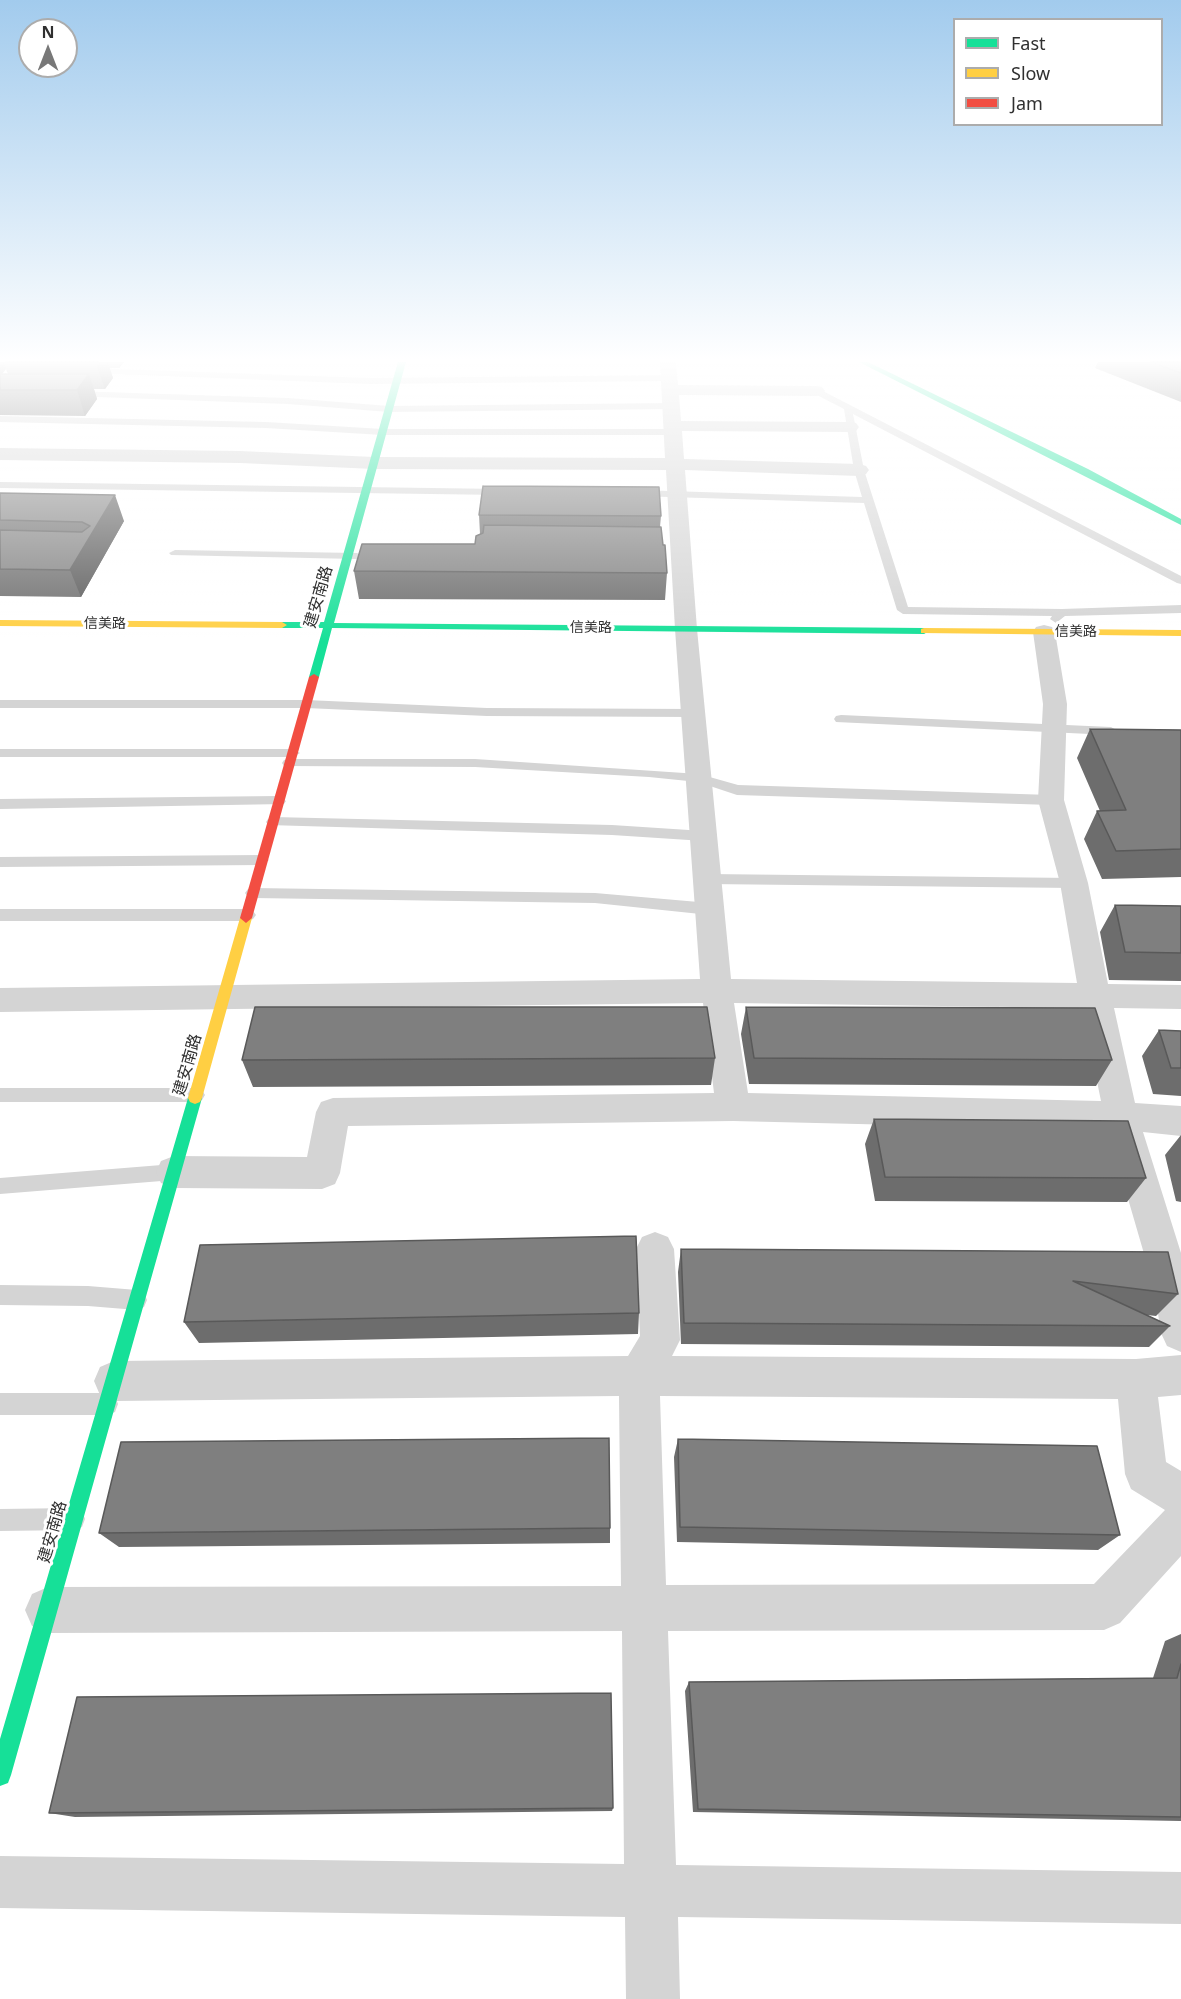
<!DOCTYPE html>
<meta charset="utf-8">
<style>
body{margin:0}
#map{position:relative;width:1181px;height:1999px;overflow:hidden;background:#fff;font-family:"Noto Sans",sans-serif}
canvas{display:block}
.legend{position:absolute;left:953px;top:18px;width:210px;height:108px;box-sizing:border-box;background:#fff;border:2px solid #acacac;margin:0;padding:8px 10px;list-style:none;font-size:18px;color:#303030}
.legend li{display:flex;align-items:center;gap:12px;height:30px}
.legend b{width:30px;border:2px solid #acacac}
.north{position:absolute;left:18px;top:18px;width:60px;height:60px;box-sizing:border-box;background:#fff;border:2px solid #acacac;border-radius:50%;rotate:0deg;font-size:16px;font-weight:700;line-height:24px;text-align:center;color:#303030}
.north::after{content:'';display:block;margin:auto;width:21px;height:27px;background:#787878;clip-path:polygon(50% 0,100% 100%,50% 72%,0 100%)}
</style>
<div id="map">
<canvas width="1181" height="1999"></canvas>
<ul class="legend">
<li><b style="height:8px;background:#16e098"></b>Fast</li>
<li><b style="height:8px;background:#ffcf43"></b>Slow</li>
<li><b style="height:8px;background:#f24e42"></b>Jam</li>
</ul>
<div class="north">N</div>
</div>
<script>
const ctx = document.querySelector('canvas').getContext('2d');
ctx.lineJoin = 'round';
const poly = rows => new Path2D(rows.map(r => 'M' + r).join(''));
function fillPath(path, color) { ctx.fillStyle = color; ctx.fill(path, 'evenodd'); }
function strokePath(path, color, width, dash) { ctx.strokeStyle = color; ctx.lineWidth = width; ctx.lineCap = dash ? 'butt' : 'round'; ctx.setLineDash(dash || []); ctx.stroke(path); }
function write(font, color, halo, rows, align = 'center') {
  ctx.font = font + ' "Noto Sans","Noto Sans SC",sans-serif'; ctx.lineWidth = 6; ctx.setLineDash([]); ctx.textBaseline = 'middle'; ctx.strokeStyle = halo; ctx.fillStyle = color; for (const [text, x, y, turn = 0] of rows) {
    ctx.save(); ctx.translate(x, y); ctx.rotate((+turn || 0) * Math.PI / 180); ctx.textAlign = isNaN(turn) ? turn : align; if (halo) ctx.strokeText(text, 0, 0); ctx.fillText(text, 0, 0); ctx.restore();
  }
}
fillPath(poly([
 [89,368,371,378,669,375,673,378,669,381,371,384,86,373,86,369,89,368],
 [813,389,819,389,1181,576,1181,584,1177,583,853,414,864,470,908,607,1062,609,1181,605,1181,613,1065,616,1056,623,1050,619,1052,616,903,614,897,610,864,503,637,496,632,493,637,490,862,497,854,470,844,409,813,393,813,389],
 [72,391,288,398,389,406,671,403,676,406,671,409,389,412,288,404,69,396,69,392,72,391],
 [0,416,266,422,383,429,673,429,678,432,673,435,383,435,266,428,0,422,0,416],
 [0,482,503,489,508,492,503,495,0,488,0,482],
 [175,550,357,553,363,556,357,559,171,555,169,553,175,550],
 [0,700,306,700,487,708,693,709,700,713,693,717,487,716,306,708,0,708,0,700],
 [841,715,1111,727,1118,731,1111,735,836,722,834,719,836,716,841,715],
 [0,749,293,749,300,753,293,757,0,757,0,749],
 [289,759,475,759,699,774,738,785,1051,795,1058,800,1051,805,737,795,698,782,649,777,475,767,284,766,282,763,284,760,289,759],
 [279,796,286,801,284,804,0,809,0,799,279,796],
 [273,817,612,825,704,831,711,836,704,841,612,835,268,825,266,822,268,819,273,817],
 [262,855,269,860,262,865,0,867,0,857,262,855],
 [707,874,1074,878,1079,879,1082,883,1079,887,1074,888,707,884,699,879,707,874],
 [253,888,595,893,710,903,715,905,718,909,715,913,710,915,595,903,253,898,248,897,245,893,248,889,253,888],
 [0,909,248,909,253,911,256,915,253,919,248,921,0,921,0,909],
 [0,1088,196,1088,202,1090,205,1095,202,1100,196,1102,0,1102,0,1088],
 [174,1164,181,1166,183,1172,181,1178,174,1180,0,1194,0,1178,174,1164],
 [0,1285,88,1286,137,1290,144,1293,147,1300,144,1307,137,1310,88,1306,0,1305,0,1285],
 [0,1393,107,1393,115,1396,118,1404,115,1412,107,1415,0,1415,0,1393],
 [74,1508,82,1511,85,1519,82,1527,74,1530,0,1531,0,1509,74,1508]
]), '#d4d4d4');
fillPath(poly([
 [660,362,676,362,678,385,816,386,822,387,825,391,822,395,816,396,679,395,681,421,850,422,856,423,859,427,856,431,850,432,682,431,684,459,859,464,866,466,869,470,866,474,859,476,685,470,697,629,731,979,1077,983,1060,883,1038,800,1043,704,1033,632,1036,627,1044,625,1052,627,1055,632,1067,704,1064,800,1088,883,1108,984,1181,985,1181,1009,1114,1008,1135,1103,1181,1106,1181,1136,1143,1132,1181,1253,1181,1352,1167,1346,1161,1333,1154,1288,1108,1130,733,1121,348,1126,340,1173,335,1184,322,1189,174,1188,161,1183,156,1172,161,1161,174,1156,307,1157,316,1112,321,1102,333,1098,714,1093,703,1003,0,1012,0,988,700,979,675,629,666,470,374,469,240,463,0,460,0,448,240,451,374,457,665,458,660,362],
 [734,1003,1082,1008,1101,1101,748,1093,734,1003],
 [655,1232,668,1237,674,1249,680,1340,672,1356,1136,1359,1181,1355,1181,1395,1158,1397,1166,1462,1181,1471,1181,1556,1120,1623,1104,1630,668,1631,676,1865,1181,1872,1181,1924,678,1917,680,1999,626,1999,625,1917,0,1908,0,1856,624,1864,622,1631,48,1633,32,1626,25,1610,32,1594,48,1587,621,1586,619,1396,114,1401,100,1395,94,1381,100,1367,114,1361,628,1356,640,1336,636,1249,642,1237,655,1232],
 [660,1396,1118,1399,1125,1474,1131,1489,1165,1510,1094,1584,666,1585,660,1396]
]), '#d4d4d4');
fillPath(poly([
 [398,362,406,362,334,623,924,628,929,631,924,634,332,628,319,677,314,680,310,679,309,677,323,628,282,628,277,625,282,622,324,622,398,362],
 [859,362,868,362,1088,469,1181,519,1181,525,859,362],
 [195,1092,200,1094,202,1098,11,1775,8,1783,0,1786,0,1739,188,1098,190,1094,195,1092]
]), '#16e098');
fillPath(poly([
 [0,620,282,622,287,625,282,628,0,626,0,620],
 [924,628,1181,630,1181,636,921,633,921,629,924,628],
 [246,913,252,918,202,1098,200,1102,195,1104,190,1102,188,1098,240,918,246,913]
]), '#ffcf43');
fillPath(poly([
 [314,674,319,677,252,918,246,923,240,918,309,677,314,674]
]), '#f24e42');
fillPath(poly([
 [0,362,124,362,119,368,109,368,113,378,105,389,94,389,97,399,85,416,0,415],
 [6,369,8,374,2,374],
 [1098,362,1181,362,1181,402,1095,368],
 [0,493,124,521,81,597,0,596],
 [479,515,661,516,660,527,667,573,665,600,359,599,354,571,475,544,480,534],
 [1090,729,1181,730,1181,877,1102,879,1084,839,1097,811,1100,811,1077,758],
 [1115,905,1181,906,1181,981,1109,980,1100,932],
 [746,1007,1112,1060,1096,1086,749,1084,741,1034],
 [1159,1030,1181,1031,1181,1096,1153,1094,1142,1056],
 [715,1058,711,1085,253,1087,242,1060],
 [874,1119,1146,1178,1127,1202,875,1201,865,1144],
 [1181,1135,1181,1202,1176,1201,1165,1155],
 [681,1249,1168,1252,1178,1294,1156,1316,1147,1315,1170,1326,1149,1347,681,1344,678,1272],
 [639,1313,638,1334,199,1343,184,1322],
 [678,1439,1120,1535,1098,1550,677,1542,674,1457],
 [610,1528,610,1543,119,1547,99,1533],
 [1181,1634,1181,1821,693,1812,685,1691,689,1682,1153,1678,1165,1641],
 [613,1808,612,1811,75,1817,49,1813]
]), '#6d6d6d');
fillPath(poly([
 [0,362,12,362,5,364,6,369,0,376],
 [98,362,108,362,113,378,105,389,96,364],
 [118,362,124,362,119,368],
 [89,374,97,399,85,416,77,390],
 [115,495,124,521,81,597,70,570]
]), '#595959');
const building = poly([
 [6,362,98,362,96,364,5,364,6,362],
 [1151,362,1181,362,1181,373,1151,362],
 [0,374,89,374,77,390,0,390,0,374],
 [483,486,659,487,661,516,479,515,483,486],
 [0,493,115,495,70,570,0,569,0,530,82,532,90,526,82,522,0,520,0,493],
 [484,525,661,527,663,545,665,545,667,573,354,571,362,544,475,544,476,536,483,533,484,525],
 [1090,729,1181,730,1181,849,1116,851,1097,811,1126,810,1090,729],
 [1115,905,1181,906,1181,953,1125,952,1115,905],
 [255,1007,707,1007,715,1058,242,1060,255,1007],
 [746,1007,1095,1008,1112,1060,754,1058,746,1007],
 [1159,1030,1181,1031,1181,1068,1171,1068,1159,1030],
 [874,1119,1128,1121,1146,1178,885,1177,874,1119],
 [636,1236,639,1313,184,1322,200,1245,636,1236],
 [681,1249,1168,1252,1178,1294,1073,1281,1170,1326,684,1323,681,1249],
 [609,1438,610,1528,99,1533,121,1442,609,1438],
 [678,1439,1097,1446,1120,1535,680,1527,678,1439],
 [1181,1664,1181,1817,698,1809,689,1682,1177,1678,1181,1664],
 [611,1693,613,1808,49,1813,77,1697,611,1693]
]);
fillPath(building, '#7f7f7f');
strokePath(building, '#595959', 1.5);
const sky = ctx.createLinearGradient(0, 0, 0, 642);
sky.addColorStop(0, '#a2cbed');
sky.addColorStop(0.56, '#fff');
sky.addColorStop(1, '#ffffff00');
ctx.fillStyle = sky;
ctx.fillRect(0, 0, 1181, 642);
write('14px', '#303030', '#fff', [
 ["信美路",105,624],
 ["信美路",591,628],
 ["信美路",1076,632]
]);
write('16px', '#303030', '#fff', [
 ["建安南路",319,597,-74],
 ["建安南路",188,1065,-74],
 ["建安南路",53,1532,-74]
]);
</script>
